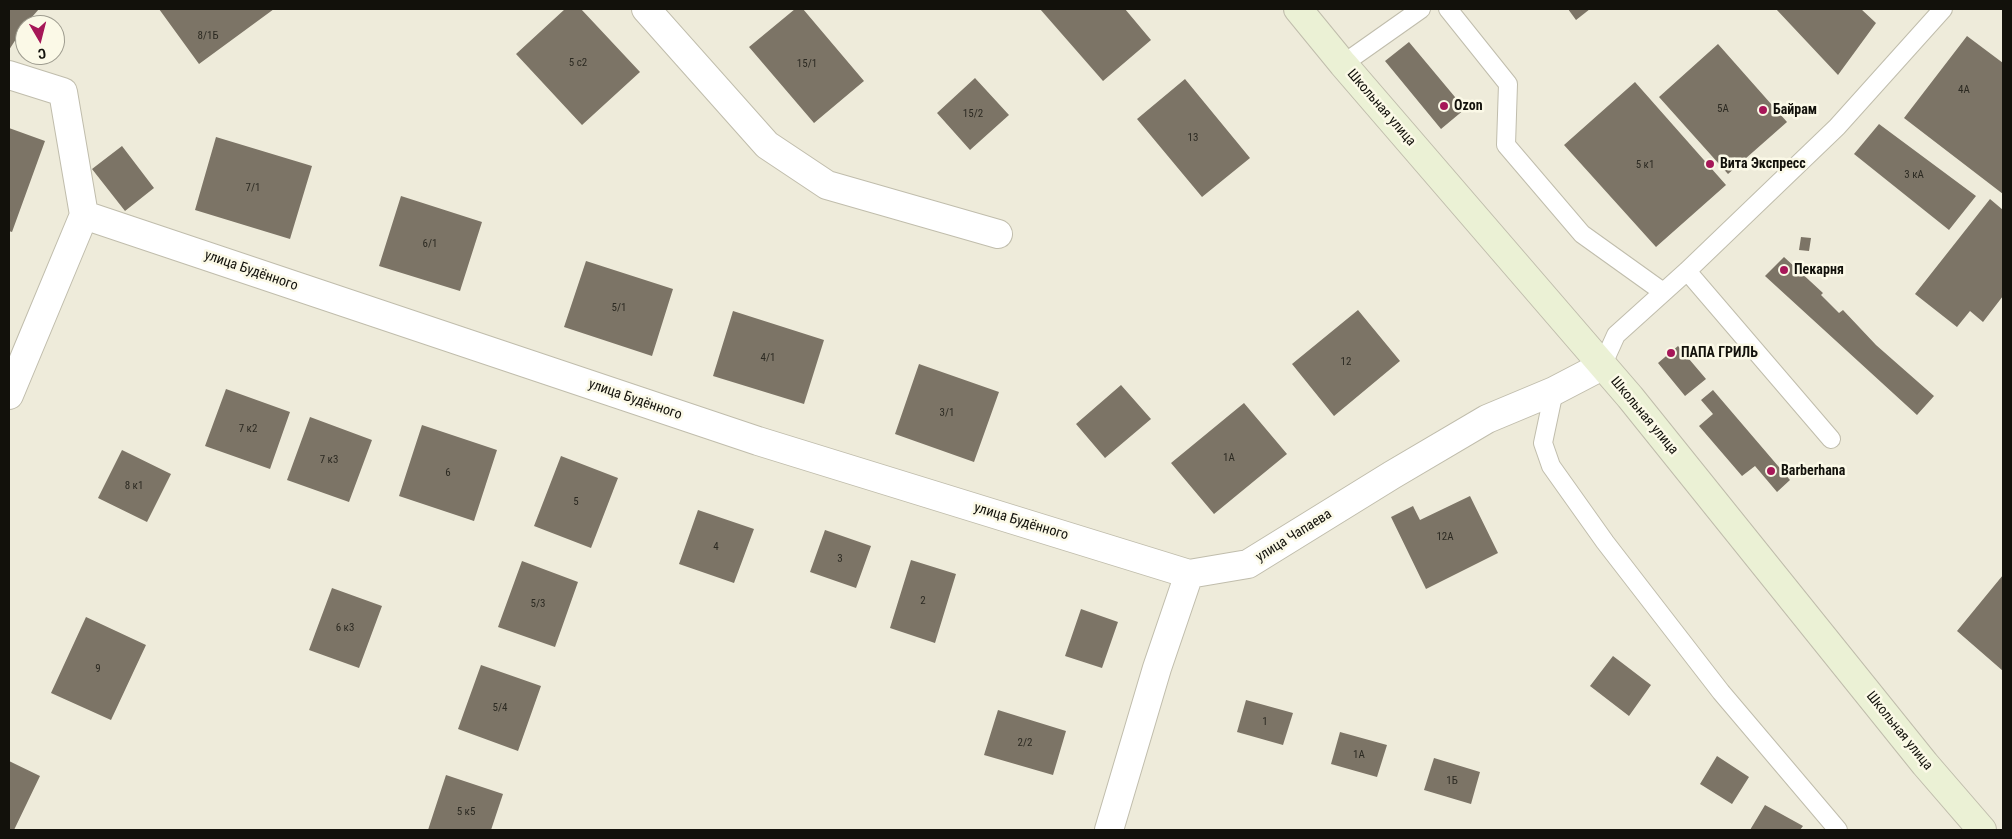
<!DOCTYPE html>
<meta charset="utf-8">
<style>
body{margin:0}
#map{position:relative;width:2012px;height:839px;overflow:hidden;background:#eeebda;font-family:"Roboto Condensed",sans-serif}
canvas{display:block}
.frame{position:absolute;inset:0;border:10px solid #12110b;pointer-events:none}
.north{position:absolute;left:15px;top:15px;width:50px;height:50px;box-sizing:border-box;background:#fbf9e7;border:1px solid #9e9c8f;border-radius:50%;rotate:172deg;font-size:14px;font-weight:700;line-height:20px;text-align:center;color:#12110b}
.north::after{content:'';display:block;margin:auto;width:18px;height:22px;background:#a61758;clip-path:polygon(50% 0,100% 100%,50% 72%,0 100%)}
</style>
<div id="map">
<canvas width="2012" height="839"></canvas>
<div class="frame"></div>
<div class="north">С</div>
</div>
<script>
const ctx = document.querySelector('canvas').getContext('2d');
ctx.lineJoin = 'round';
function fillPath(path, color) { ctx.fillStyle = color; ctx.fill(path, 'evenodd'); }
const poly = rows => new Path2D(rows.map(r => 'M' + r).join(''));
function strokePath(path, color, width, dash) { ctx.strokeStyle = color; ctx.lineWidth = width; ctx.lineCap = dash ? 'butt' : 'round'; ctx.setLineDash(dash || []); ctx.stroke(path); }
function write(font, color, halo, rows, align = 'center') {
  ctx.font = font + ' "Roboto Condensed",sans-serif'; ctx.lineWidth = 5; ctx.setLineDash([]); ctx.textBaseline = 'middle'; ctx.strokeStyle = halo; ctx.fillStyle = color; for (const [text, x, y, turn = 0] of rows) {
    ctx.save(); ctx.translate(x, y); ctx.rotate((+turn || 0) * Math.PI / 180); ctx.textAlign = isNaN(turn) ? turn : align; if (halo) ctx.strokeText(text, 0, 0); ctx.fillText(text, 0, 0); ctx.restore();
  }
}
fillPath(poly([
 [9,9,39,9,25,25,9,50],
 [159,9,274,9,199,64],
 [565,9,581,9,640,72,582,125,516,54],
 [795,9,803,9,864,81,814,123,749,47],
 [1040,9,1125,9,1151,40,1103,81],
 [1568,9,1590,9,1576,20],
 [1776,9,1861,9,1876,23,1838,75],
 [1967,36,2003,63,2003,194,1904,118],
 [1409,42,1465,109,1441,129,1385,61],
 [1718,44,1787,122,1728,174,1659,97],
 [975,78,1009,115,970,150,937,113],
 [1185,79,1250,158,1202,197,1137,119],
 [1635,82,1726,185,1656,247,1564,145],
 [1879,124,1976,196,1949,230,1854,154],
 [9,128,45,141,12,232,9,231],
 [216,137,312,166,290,239,195,210],
 [122,146,154,188,125,211,92,169],
 [401,196,482,222,460,291,379,266],
 [1990,199,2003,210,2003,296,1983,322,1970,311,1957,327,1915,294],
 [1801,237,1811,238,1809,251,1799,250],
 [1784,257,1823,293,1821,295,1839,313,1843,310,1876,345,1934,396,1917,415,1765,276],
 [586,261,673,289,652,356,564,327],
 [1358,310,1400,361,1334,416,1292,364],
 [733,311,824,340,804,404,713,376],
 [1678,346,1706,379,1685,396,1658,363],
 [919,364,999,392,974,462,895,434],
 [1121,385,1151,419,1105,458,1076,424],
 [226,389,290,412,270,469,205,446],
 [1713,390,1790,480,1777,492,1755,466,1742,476,1699,426,1713,414,1701,400],
 [1244,403,1287,454,1214,514,1171,463],
 [310,417,372,440,349,502,287,480],
 [422,425,497,450,474,521,399,496],
 [122,450,171,474,147,522,98,498],
 [561,456,618,478,591,548,534,526],
 [1470,496,1498,553,1426,589,1391,517,1413,506,1420,520],
 [698,510,754,529,734,583,679,564],
 [825,530,871,546,856,588,810,572],
 [911,560,956,574,935,643,890,628],
 [522,561,578,582,555,647,498,627],
 [2003,575,2003,671,1957,631],
 [332,588,382,606,359,668,309,650],
 [1081,609,1118,622,1102,668,1065,656],
 [86,617,146,645,111,720,51,693],
 [1613,656,1651,685,1629,716,1590,686],
 [481,665,541,686,518,751,458,729],
 [1246,700,1293,713,1283,745,1237,732],
 [998,710,1066,731,1053,775,984,755],
 [1340,732,1387,745,1377,777,1331,764],
 [1717,756,1749,777,1732,804,1700,784],
 [1434,758,1480,772,1471,804,1424,790],
 [9,761,40,776,14,830,9,830],
 [446,775,503,794,491,830,428,830],
 [1765,805,1803,826,1800,830,1750,830]
]), '#7c7466');
const lane = poly([
 [1448,9,1508,84,1506,145,1582,234,1663,292],
 [1343,64,1421,9],
 [1687,271,1831,439],
 [1602,366,1616,335,1687,271,1837,127,1943,9],
 [1554,391,1543,443,1551,466,1605,542,1721,692,1838,830]
]);
const street = poly([
 [646,9,767,145,827,185,998,234],
 [9,75,63,92,84,215,9,395],
 [84,215,758,441,1189,574],
 [1109,830,1157,668,1189,574,1248,564,1392,475,1487,419,1554,391,1602,366]
]);
const secondary = poly([
 [1298,9,1343,64,1630,397,1925,764,1982,830]
]);
strokePath(lane, '#c0bdac', 20);
strokePath(street, '#c0bdac', 30);
strokePath(secondary, '#c0bdac', 30);
strokePath(lane, '#fff', 18);
strokePath(street, '#fff', 28);
strokePath(secondary, '#ebf1d5', 28);
for (const [x, y, r, color] of [
 [1444,106,5,"#a61758"],
 [1763,110,5,"#a61758"],
 [1710,164,5,"#a61758"],
 [1784,270,5,"#a61758"],
 [1671,353,5,"#a61758"],
 [1771,471,5,"#a61758"]
]) { const dot = new Path2D(); dot.arc(x, y, r, 0, 2 * Math.PI); ctx.fillStyle = color; ctx.fill(dot); strokePath(dot, '#fbf9e7', 2); }
write('11px', '#2c2a22', null, [
 ["8/1Б",208,36],
 ["5 с2",578,63],
 ["15/1",807,64],
 ["4А",1964,90],
 ["5А",1723,109],
 ["15/2",973,114],
 ["13",1193,138],
 ["5 к1",1645,165],
 ["3 кА",1914,175],
 ["7/1",253,188],
 ["6/1",430,244],
 ["5/1",619,308],
 ["4/1",768,358],
 ["12",1346,362],
 ["3/1",947,413],
 ["7 к2",248,429],
 ["1А",1229,458],
 ["7 к3",329,460],
 ["6",448,473],
 ["8 к1",134,486],
 ["5",576,502],
 ["12А",1445,537],
 ["4",716,547],
 ["3",840,559],
 ["2",923,601],
 ["5/3",538,604],
 ["6 к3",345,628],
 ["9",98,669],
 ["5/4",500,708],
 ["1",1265,722],
 ["2/2",1025,743],
 ["1А",1359,755],
 ["1Б",1452,781],
 ["5 к5",466,812]
]);
write('bold 14px', '#12110b', '#fbf9e7', [
 ["Ozon",1454,106],
 ["Байрам",1773,110],
 ["Вита Экспресс",1720,164],
 ["Пекарня",1794,270],
 ["ПАПА ГРИЛЬ",1681,353],
 ["Barberhana",1781,471]
], 'left');
write('14px', '#12110b', '#fbf9e7', [
 ["Школьная улица",1381,108,49],
 ["улица Будённого",251,271,19],
 ["улица Будённого",635,400,19],
 ["Школьная улица",1644,416,50],
 ["улица Будённого",1021,522,17],
 ["улица Чапаева",1294,536,-32],
 ["Школьная улица",1899,731,51]
]);
</script>
